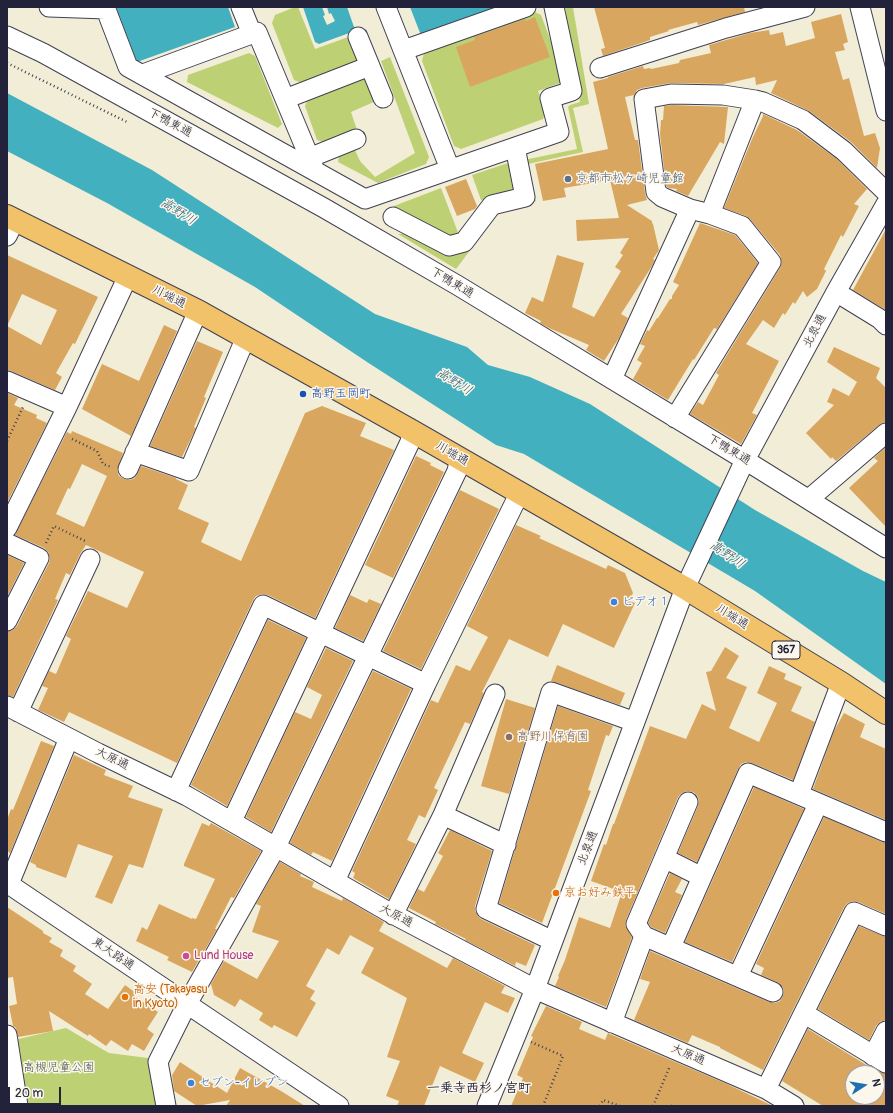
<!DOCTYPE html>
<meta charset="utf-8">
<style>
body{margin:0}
#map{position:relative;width:893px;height:1113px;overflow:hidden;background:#f2edd7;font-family:Pangolin,sans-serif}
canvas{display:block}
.frame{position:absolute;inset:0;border:8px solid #22223b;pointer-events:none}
.north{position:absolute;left:845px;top:1065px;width:40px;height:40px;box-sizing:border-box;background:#fbf7ec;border:1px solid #a4a2a5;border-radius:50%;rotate:78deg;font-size:11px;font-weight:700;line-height:16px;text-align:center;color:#22223b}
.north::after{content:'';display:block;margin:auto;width:14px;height:18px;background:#1f6fb2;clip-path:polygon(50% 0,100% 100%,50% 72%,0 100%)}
.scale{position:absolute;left:8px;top:1087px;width:53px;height:18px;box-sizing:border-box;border:2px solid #22223b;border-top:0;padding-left:5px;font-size:12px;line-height:14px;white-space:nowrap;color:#22223b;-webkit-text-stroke:3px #fbf7ec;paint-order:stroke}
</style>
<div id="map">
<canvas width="893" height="1113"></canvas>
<div class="frame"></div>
<div class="north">N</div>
<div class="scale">20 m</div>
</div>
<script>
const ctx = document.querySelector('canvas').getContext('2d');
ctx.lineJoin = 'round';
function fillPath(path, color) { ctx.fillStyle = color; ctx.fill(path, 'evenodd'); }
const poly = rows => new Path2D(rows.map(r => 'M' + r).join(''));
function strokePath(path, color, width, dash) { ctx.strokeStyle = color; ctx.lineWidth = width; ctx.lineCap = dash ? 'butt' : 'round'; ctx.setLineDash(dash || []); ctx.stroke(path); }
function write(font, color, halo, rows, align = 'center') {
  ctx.font = font + ' Pangolin,"Klee One",sans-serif'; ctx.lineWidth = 3; ctx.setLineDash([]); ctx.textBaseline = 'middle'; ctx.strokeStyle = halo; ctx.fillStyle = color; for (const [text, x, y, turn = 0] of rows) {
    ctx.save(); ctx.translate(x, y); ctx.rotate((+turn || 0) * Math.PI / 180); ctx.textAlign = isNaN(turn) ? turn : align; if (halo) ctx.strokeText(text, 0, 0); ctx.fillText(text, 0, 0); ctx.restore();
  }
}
fillPath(poly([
 [295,7,298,7,315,49,351,36,359,57,354,64,302,83,294,80,272,23,275,15],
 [565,7,573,7,589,104,573,108,583,152,528,164,536,201,529,206,499,212,456,269,398,234,416,233,452,252,498,208,527,202,524,160,577,149,568,107,570,105,580,102],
 [535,12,541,15,564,76,560,83,538,91,546,111,543,119,461,149,454,146,422,61,424,53],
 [249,53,255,56,282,124,278,128,187,82,188,75],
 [390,57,429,157,426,164,378,183,338,162,339,155,355,150,360,161,375,177,415,153,381,61],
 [361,79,367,80,376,101,351,112,357,130,323,142,317,140,305,106,308,98],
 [511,162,515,196,481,200,472,175],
 [441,188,459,235,451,239,392,211,394,206],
 [66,1028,109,1053,148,1058,156,1106,25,1106,14,1040]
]), '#bdd174');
fillPath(poly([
 [116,7,228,7,235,27,137,62],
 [303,7,322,7,325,15,323,16,327,25,335,21,331,13,329,14,327,7,347,7,354,27,352,32,319,44,315,42],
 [410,7,502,7,422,38],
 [7,93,152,170,375,314,467,347,488,365,530,377,590,404,755,510,863,571,886,582,886,684,755,591,524,454,496,445,367,362,255,287,107,203,7,151]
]), '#42b0be');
fillPath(poly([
 [594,7,744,7,745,12,698,25,697,22,668,30,669,31,650,37,650,40,603,56,601,49,605,48],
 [841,14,848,42,843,44,845,50,835,52,843,80,849,78,864,136,875,133,880,148,877,168,851,142,809,111,771,93,777,80,756,85,755,77,724,84,671,83,642,88,637,90,634,95,625,97,635,140,638,140,645,193,647,200,627,205,652,221,652,223,653,224,659,250,653,259,655,260,652,266,621,314,628,318,619,338,604,361,586,350,589,345,549,328,540,323,541,321,525,313,532,297,543,302,557,255,584,263,572,307,594,317,621,271,615,267,623,255,620,253,629,238,577,241,576,220,619,218,610,180,564,188,566,197,543,201,535,164,608,149,593,82,608,78,608,77,643,66,644,69,650,68,651,69,679,63,680,60,711,53,709,45,750,33,769,30,770,35,783,32,786,46,815,38,811,22],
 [535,17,550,57,470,87,456,47,475,40,474,37,525,19,526,21],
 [672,105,728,107,724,144,720,142,688,196,676,191,677,189,669,188,666,186,660,134,661,120,663,120,664,106],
 [763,114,797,130,837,159,867,189,854,204,859,206,843,237,841,235,824,269,826,271,817,289,807,297,803,291,795,304,793,302,785,315,783,313,774,328,763,320,746,344,779,361,752,413,757,415,741,444,690,414,698,402,703,405,719,375,716,373,780,268,782,262,780,255,750,219,746,216,724,208,752,139,763,116],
 [466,179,477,206,475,209,457,216,445,187],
 [700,223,735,235,758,263,717,329,714,328,694,360,693,359,668,400,633,379,642,363,637,360,645,346,640,344,647,330,649,331,657,318,658,318,670,299,672,299,672,296,679,285,673,282],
 [886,229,886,310,853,290],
 [7,255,98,297,75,344,73,343,56,373,62,377,55,390,11,371,7,370,7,326,41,345,57,310,22,294,7,326],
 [164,325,177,331,131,436,82,409,102,364,139,381],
 [197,341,223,352,204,397,206,398,194,427,196,428,182,457,150,446],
 [834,347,880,368,876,378,886,388,886,422,879,425,836,461,832,457,831,459,806,433,834,405,827,402,833,388,849,396,857,382,827,362],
 [7,393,18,398,14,405,37,415,36,418,47,423,7,503],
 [322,406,366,423,360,436,394,450,315,618,268,595,262,594,256,596,253,600,177,763,69,712,64,722,38,710,48,688,42,686,49,671,56,674,71,639,66,636,88,591,127,608,144,572,86,545,80,554,70,575,66,573,55,599,58,600,13,697,7,695,7,632,13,630,17,626,49,563,50,558,48,552,44,548,15,535,67,432,71,434,72,431,123,453,117,470,119,476,124,479,130,480,135,478,141,466,176,478,176,479,188,485,178,509,209,523,201,542,241,561,305,413],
 [82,464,107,476,84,527,56,514,68,488,70,489],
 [886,447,886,527,849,488,878,461,874,458],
 [416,456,431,463,430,465,444,472,393,578,365,565],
 [460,490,499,509,421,669,383,651],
 [516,525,541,536,539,538,606,569,608,565,625,573,633,593,629,601,635,603,614,648,563,624,548,657,509,639,482,692,484,693,470,724,465,722,434,788,438,790,425,818,419,815,407,840,416,844,389,899,353,878,355,873,352,871,431,700,438,703,456,665,470,671,488,637,467,626],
 [7,555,24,563,7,597],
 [350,595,367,603,369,599,381,604,363,641,335,628],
 [268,620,306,638,227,806,191,785],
 [725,647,739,656,726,678,747,687,729,728,759,742,777,703,757,693,769,666,786,674,784,679,802,687,791,711,815,722,793,780,752,763,746,762,741,764,738,769,697,862,678,853,698,806,699,800,697,795,693,792,687,791,682,793,678,797,626,920,625,925,632,937,606,1007,555,986,559,977,558,976,565,960,579,917,610,928,622,892,591,881,604,844,606,845,613,824,614,824,650,726,686,739,702,704,716,711,706,672,711,671],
 [326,648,353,661,271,832,246,817,295,712,311,719,322,695,307,687],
 [557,665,625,693,620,705,551,681],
 [373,671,411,689,332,861,313,852,311,855,290,843],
 [506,699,535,708,509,794,481,786],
 [558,706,613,726,609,736,606,735,588,790,591,791,542,923,499,903],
 [844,713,865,724,860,737,886,749,886,820,813,789,834,731],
 [41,741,54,746,10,853,7,851,7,820,11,809,13,810],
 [74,755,106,770,104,775,133,786,128,797,163,809,143,868,129,864,112,904,95,897,113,856,78,844,66,878,36,867,36,865,30,862],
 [754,787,804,809,732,962,685,942],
 [824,817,882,842,886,843,886,914,858,902,853,901,848,903,844,907,763,1070,720,1048,720,1047,692,1035,688,1043,634,1020,650,982,640,979,650,951,769,1002,775,1003,780,1001,783,996,784,991,782,986,777,982,761,975,764,968,756,964],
 [202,823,209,826,211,823,261,851,234,898,231,897,215,929,217,929,192,972,167,960,169,957,136,941,142,927,147,930,159,904,192,919,192,918,196,919,215,879,184,866,184,864],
 [450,830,492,851,475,906,475,911,478,916,481,919,535,945,526,966,516,962,515,966,465,940,466,939,435,924,436,922,409,908,418,889,424,892,443,856,438,853],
 [280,862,301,874,300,876,314,882,312,887,342,901,343,898,384,922,379,931,447,968,453,958,505,986,501,993,515,998,508,1013,485,1002,462,1053,484,1063,475,1082,440,1066,424,1106,397,1106,399,1101,386,1096,400,1061,387,1057,407,998,361,973,374,948,350,935,339,955,327,948,306,986,315,991,310,999,316,1003,297,1037,274,1025,272,1028,259,1020,263,1013,240,999,235,1007,214,995,211,984,224,961,257,979,279,941,252,932,261,906,256,904],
 [670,873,682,879,675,892,682,895,665,933,651,927,648,923],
 [7,907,43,931,43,933,52,938,49,942,63,950,60,956,76,966,73,971,92,984,85,994,108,1009,125,985,136,993,134,996,158,1012,147,1029,154,1034,144,1051,132,1044,128,1051,111,1040,106,1046,89,1034,88,1036,49,1011,53,1031,18,1037,16,1028,13,1026,9,1006,17,1004,13,977,7,978],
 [859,926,886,937,886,1020,880,1022,876,1026,869,1040,818,1009],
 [546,1006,582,1022,579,1029,605,1040,608,1033,610,1034,727,1084,773,1106,511,1106,523,1078,517,1075,533,1037,531,1036],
 [808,1029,868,1066,886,1074,886,1106,823,1106,782,1081],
 [853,1073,877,1073,877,1097,853,1097],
 [180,1062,227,1093,240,1068,281,1091,305,1106,226,1106,230,1100,197,1106,174,1091,172,1075]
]), '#d9a65f');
const minor = poly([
 [49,7,106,9],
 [105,7,128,67,365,199,559,132,550,98,572,91,554,7],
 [241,7,252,34],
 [386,7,450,169],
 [860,7,886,111],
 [7,36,43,53,324,208,457,285,745,460,886,548],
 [358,37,383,98],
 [404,50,526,7],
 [600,68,726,28,805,7],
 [143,74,257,32,315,171],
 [285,99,370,66],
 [755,100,763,102,803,120,844,151,886,192],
 [309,158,356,139],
 [393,217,449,246,464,242,492,205,525,197,515,147],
 [7,236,15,220],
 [836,292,880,319,886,325],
 [612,379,690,209],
 [7,381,67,407],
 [675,418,771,262,742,226,710,214,755,100,723,95,671,94,644,99,656,192,662,197,690,209,710,214],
 [135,452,189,471,246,337],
 [128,469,198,311],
 [809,499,886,433],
 [7,528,67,407,128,276],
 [7,543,39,558,7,621],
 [7,706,98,753,187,796,387,911,535,989,766,1089,794,1106],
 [18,712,90,559],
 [176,791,263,605,426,684],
 [799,794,841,683],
 [443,815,506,845],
 [232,821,410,442,412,431],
 [664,858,702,877],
 [335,881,426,684,520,492],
 [7,883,339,1106],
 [9,884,69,738],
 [393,915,443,815,495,694],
 [644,936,636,924,688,802],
 [553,941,486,909,551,692,635,722],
 [671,947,748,773,886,832],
 [738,976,818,804],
 [805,1014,886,1063],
 [612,1023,644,936,773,992],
 [7,1035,18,1106],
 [873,1056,886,1031],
 [766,1089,854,912,886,926],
 [166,1106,158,1062,187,1004,276,847,457,471,460,458],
 [487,1106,535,989,685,588,745,460,836,292,886,204]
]);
const highway = poly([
 [7,216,198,311,412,431,685,588,841,683,886,713]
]);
strokePath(minor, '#414052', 21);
strokePath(highway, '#414052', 24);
strokePath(poly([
 [7,63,129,123],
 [72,439,97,451,103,464,111,467],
 [7,441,23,407],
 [46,543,54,526,87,542],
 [531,1042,563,1056,543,1106],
 [600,1106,603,1100,620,1106],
 [653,1106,670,1066],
 [672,1106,673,1105]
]), '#414052', 2.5, [1, 3]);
strokePath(minor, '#fff', 19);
strokePath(highway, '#f2c26a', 22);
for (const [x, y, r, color] of [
 [568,179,4,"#5c6f8a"],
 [303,394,4,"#1a4fb4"],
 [614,602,4,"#3f7fe0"],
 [509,737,4,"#8d6e63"],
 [556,893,4,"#e8710a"],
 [186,956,4,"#d1479c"],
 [125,997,4,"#e8710a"],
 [191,1083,4,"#3f7fe0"]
]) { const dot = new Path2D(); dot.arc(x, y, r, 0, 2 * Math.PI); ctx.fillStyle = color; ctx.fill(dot); strokePath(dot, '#fbf7ec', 1.5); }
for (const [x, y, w] of [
 [786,650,28]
]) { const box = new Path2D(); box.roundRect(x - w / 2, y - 9, w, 18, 3); ctx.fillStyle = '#fbf7ec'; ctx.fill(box); strokePath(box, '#22223b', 1); }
write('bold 11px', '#22223b', null, [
 ["367",786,650]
]);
write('12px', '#22223b', '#fbf7ec', [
 ["下鴨東通",170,123,28],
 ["下鴨東通",452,283,31],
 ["川端通",169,297,27],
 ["北泉通",815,331,-62],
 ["下鴨東通",729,450,31],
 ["川端通",452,454,30],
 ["川端通",732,617,32],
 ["大原通",112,759,26],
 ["北泉通",588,848,-69],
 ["大原通",396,916,28],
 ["東大路通",113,954,34],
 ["大原通",688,1055,23]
]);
write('12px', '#4e5e75', '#fbf7ec', [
 ["京都市松ケ崎児童館",576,179]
], 'left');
write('12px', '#164399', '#fbf7ec', [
 ["高野玉岡町",311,394]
], 'left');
write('12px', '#366cbe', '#fbf7ec', [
 ["ビデオ１",622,602],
 ["セブン-イレブン",199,1083]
], 'left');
write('12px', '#785e54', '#fbf7ec', [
 ["高野川保育園",517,737]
], 'left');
write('12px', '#c56008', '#fbf7ec', [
 ["京お好み鉄平",564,893],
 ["高安 (Takayasu",133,990],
 ["in Kyoto)",133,1004]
], 'left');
write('12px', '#b23c85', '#fbf7ec', [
 ["Lund House",194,956]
], 'left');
write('12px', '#50574c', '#fbf7ec', [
 ["高槻児童公園",59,1068]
]);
write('italic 13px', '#2f5b6f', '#fbf7ec', [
 ["高野川",178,212,32],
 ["高野川",454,382,32],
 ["高野川",727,555,34]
]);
write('bold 13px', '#22223b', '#fbf7ec', [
 ["一乗寺西杉ノ宮町",479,1089]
]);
</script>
